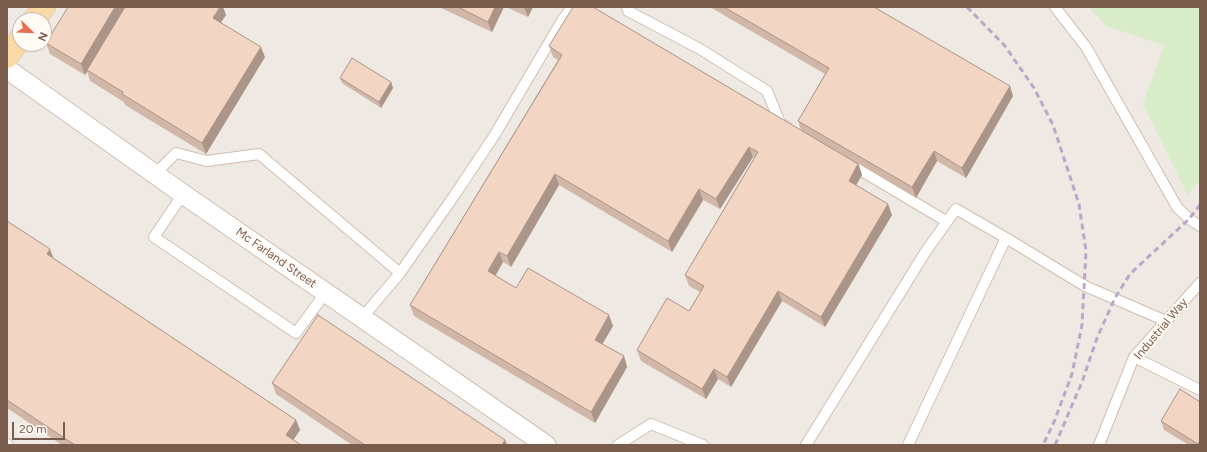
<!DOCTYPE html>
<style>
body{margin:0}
#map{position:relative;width:1207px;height:452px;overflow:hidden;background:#fdf6ec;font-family:Figtree,sans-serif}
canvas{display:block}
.frame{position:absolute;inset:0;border:8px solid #7a5c4d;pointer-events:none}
.north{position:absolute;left:12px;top:12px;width:40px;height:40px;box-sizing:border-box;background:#fffaf3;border:1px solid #cabbb1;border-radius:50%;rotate:113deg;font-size:11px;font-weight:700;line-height:16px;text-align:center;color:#7a5c4d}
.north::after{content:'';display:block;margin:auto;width:14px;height:18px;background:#e76f51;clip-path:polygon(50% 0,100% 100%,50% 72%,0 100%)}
.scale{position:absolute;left:12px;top:422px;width:53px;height:18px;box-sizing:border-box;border:2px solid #7a5c4d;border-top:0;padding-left:5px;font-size:12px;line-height:14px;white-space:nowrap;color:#7a5c4d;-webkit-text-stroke:3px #fffaf3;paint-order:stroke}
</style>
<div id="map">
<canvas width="1207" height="452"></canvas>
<div class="frame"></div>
<div class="north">N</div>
<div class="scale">20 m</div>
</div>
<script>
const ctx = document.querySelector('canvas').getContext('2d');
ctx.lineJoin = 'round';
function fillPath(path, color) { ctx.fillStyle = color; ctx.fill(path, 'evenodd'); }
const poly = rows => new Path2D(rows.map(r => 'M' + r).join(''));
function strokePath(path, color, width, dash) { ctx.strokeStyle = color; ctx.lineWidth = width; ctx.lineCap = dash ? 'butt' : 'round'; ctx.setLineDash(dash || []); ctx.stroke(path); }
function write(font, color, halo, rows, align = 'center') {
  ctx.font = font + ' Figtree,sans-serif'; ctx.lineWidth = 3.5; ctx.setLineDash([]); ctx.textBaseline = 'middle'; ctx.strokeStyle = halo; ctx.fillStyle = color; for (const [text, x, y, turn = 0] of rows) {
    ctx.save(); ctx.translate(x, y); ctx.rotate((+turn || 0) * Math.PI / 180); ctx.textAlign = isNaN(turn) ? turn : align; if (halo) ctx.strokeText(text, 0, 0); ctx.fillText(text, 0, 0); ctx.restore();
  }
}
fillPath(poly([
 [7,7,1200,7,1200,445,7,445],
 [20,20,44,20,44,44,20,44]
]), '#efe9e4');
fillPath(poly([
 [1088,7,1200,7,1200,179,1188,196,1143,104,1164,45,1107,26]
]), '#d8ecc9');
const lane = poly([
 [627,7,628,11,700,49,767,91,780,123,786,126],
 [1055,7,1086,47,1177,207,1189,219,1200,226],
 [850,164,946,221],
 [155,174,176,153,207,161,259,154,400,273],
 [183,194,154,237,296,333,326,292],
 [1006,238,1085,286,1166,321],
 [362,318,400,273,454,196,494,136,563,19,572,7],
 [1134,357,1200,390],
 [7,444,8,445],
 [618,445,651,424,703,445],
 [806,445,926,251,956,209,1006,238,908,445],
 [1099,445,1134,357,1200,283]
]);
const street = poly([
 [7,69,183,194,546,445]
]);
const primary = poly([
 [34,20,44,7],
 [7,57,20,39]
]);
strokePath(lane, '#d1beb0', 12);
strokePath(street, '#d1beb0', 21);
strokePath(primary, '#dad1cd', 24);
strokePath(lane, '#fff', 10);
strokePath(street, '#fff', 19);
strokePath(primary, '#fbd9a5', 22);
strokePath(poly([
 [967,7,1005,46,1034,88,1053,125,1079,204,1086,251,1082,325,1072,374,1054,422,1043,445],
 [1055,445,1082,382,1097,338,1115,298,1130,274,1189,219,1200,205]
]), '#b9a8c9', 3, [6, 4]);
fillPath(poly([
 [439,7,504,7,492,32],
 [506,7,533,7,528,17],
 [710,7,874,7,1013,96,966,178,937,161,916,198,859,164,862,175,856,185,892,215,825,327,782,301,731,387,718,379,706,399,641,361,637,350,689,311,700,292,689,286,685,275,754,158,753,157,720,209,703,200,672,252,559,185,511,267,503,262,495,276,516,288,613,326,602,344,624,356,627,367,595,423,414,316,410,305,558,60,553,57,549,46,801,130,798,121,825,74],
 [226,15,221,22,265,57,206,154,125,105,124,102,90,81,87,71,85,75,50,54,46,43],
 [340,78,391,82,393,88,381,108,342,83],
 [7,221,53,259,296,420,300,430,293,440,301,445,62,445,7,408],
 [272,383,505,440,507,445,352,445,276,394],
 [1161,421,1200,445,1189,445,1164,430]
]), '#d1b7a8');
fillPath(poly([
 [115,7,125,7,85,75,81,64],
 [220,7,223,7,226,15,217,28,213,18],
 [495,7,504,7,492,32,488,22],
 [524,7,533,7,528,17],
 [261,47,265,57,206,154,202,143],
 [391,82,393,88,381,108,379,102],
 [1010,86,1013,96,966,178,962,168],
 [749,147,753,157,720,209,716,199],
 [934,151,937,161,916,198,912,187],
 [858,164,862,175,852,192,849,181],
 [555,174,559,185,511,267,507,256],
 [699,189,703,200,672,252,668,241],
 [888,204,892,215,825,327,821,317],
 [50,249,54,260,47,254],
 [499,252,503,262,492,282,488,271],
 [778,291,782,301,731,387,727,377],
 [609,315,613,326,599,350,595,340],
 [624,356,627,367,595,423,591,412],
 [714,369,718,379,706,399,702,389],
 [296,420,300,430,290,445,286,435],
 [505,440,507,445,502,445],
 [1200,440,1200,445,1198,445,1198,444]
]), '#aa9588');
const building = poly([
 [68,7,115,7,81,64,46,43,68,7],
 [125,7,220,7,213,18,261,47,202,143,122,94,123,92,87,70,125,7],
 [458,7,495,7,488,22,458,7],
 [573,7,593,7,858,164,849,181,888,204,821,317,778,291,727,377,714,369,702,389,637,350,667,298,689,311,704,286,685,275,758,152,749,147,716,199,699,189,668,241,555,174,507,256,499,252,488,271,516,288,528,268,609,315,595,340,624,356,591,412,410,305,562,55,549,46,573,7],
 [724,7,874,7,1010,86,962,168,934,151,912,187,798,121,829,68,724,7],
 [352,58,391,82,379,102,340,78,352,58],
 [7,221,50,249,47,254,296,420,286,435,301,445,75,445,7,400,7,221],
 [318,315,505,440,502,445,365,445,272,383,318,315],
 [1180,389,1200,402,1200,440,1198,444,1161,421,1180,389]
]);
fillPath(building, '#f3d5c3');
strokePath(building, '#aa9588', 1);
write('12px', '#7a5c4d', '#fffaf3', [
 ["Mc Farland Street",276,258,35],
 ["Industrial Way",1161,329,-50]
]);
</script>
